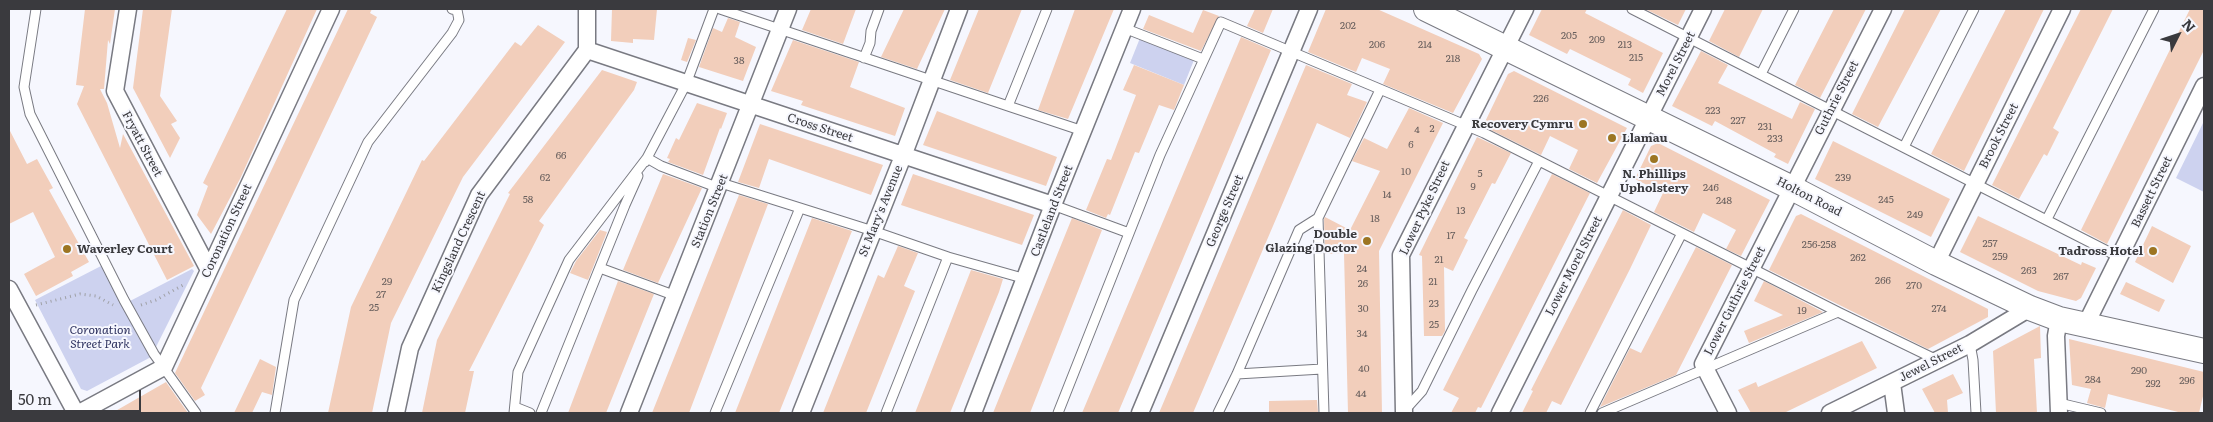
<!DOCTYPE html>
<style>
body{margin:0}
#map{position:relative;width:2213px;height:422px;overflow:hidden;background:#f6f7fe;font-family:Literata,serif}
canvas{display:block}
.frame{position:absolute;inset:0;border:10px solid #3a3a3e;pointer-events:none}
.north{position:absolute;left:2153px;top:10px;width:50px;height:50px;-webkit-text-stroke:4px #f6f7fe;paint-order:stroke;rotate:49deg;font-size:14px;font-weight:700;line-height:20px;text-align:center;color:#3a3a3e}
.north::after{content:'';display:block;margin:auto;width:18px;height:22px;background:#3a3a3e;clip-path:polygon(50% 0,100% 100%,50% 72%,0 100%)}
.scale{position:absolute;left:10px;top:390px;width:131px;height:22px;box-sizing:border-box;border:2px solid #3a3a3e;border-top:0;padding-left:6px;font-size:15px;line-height:18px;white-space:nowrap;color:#3a3a3e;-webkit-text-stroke:4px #f6f7fe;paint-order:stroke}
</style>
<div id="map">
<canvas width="2213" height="422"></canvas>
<div class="frame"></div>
<div class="north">N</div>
<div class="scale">50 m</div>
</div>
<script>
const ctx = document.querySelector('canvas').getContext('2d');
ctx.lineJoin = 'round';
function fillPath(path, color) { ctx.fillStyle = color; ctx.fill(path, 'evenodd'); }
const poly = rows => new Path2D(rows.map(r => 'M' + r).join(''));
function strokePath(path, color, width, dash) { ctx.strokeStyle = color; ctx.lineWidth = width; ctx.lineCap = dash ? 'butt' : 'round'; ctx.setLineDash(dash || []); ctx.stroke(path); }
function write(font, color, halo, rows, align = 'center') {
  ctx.font = font + ' Literata,serif'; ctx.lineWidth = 4; ctx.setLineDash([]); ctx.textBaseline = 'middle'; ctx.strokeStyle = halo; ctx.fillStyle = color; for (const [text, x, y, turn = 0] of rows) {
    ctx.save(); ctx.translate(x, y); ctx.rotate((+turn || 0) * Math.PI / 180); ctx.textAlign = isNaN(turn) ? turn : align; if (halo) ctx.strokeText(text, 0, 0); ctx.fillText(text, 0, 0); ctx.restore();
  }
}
fillPath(poly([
 [1140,38,1194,60,1184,85,1130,63],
 [2204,121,2204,192,2176,178],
 [101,266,122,302,130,301,192,269,194,271,151,357,87,391,81,389,35,300]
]), '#cdd2ef');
fillPath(poly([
 [85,9,115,9,110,44,108,40,104,89,100,89,107,103,120,148,123,134,194,266,167,280,77,104,84,86,76,85],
 [143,9,172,9,160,96,177,121,171,124,180,138,170,158,133,88],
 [287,9,317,9,240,179,211,234,197,215,208,186,203,183],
 [348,9,372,9,370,13,377,17,201,388,205,395,195,401,175,373],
 [612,9,657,9,654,40,633,39,633,43,611,41],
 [811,9,856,9,843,44,802,30],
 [904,9,945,9,917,69,881,57],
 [979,9,1022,9,988,93,950,80],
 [1075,9,1114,9,1068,119,1038,110],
 [1255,9,1273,9,1263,33,1247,26],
 [1326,9,1377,9,1479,54,1482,59,1453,113,1383,84,1390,69,1362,58,1356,72,1308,52],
 [1542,9,1587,9,1585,13,1663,53,1643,93,1628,85,1631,79,1570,49,1567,54,1529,35],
 [1645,9,1686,9,1678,25],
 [1725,9,1763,9,1739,57,1709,41],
 [1834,9,1866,9,1820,98,1795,85],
 [1905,9,1941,9,1878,127,1852,114],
 [2006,9,2044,9,1964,171,1931,154],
 [2081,9,2113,9,2053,128,2059,132,2047,156,2044,154,2019,199,1992,185],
 [2190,9,2204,9,2204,50,2107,244,2081,230],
 [1203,10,1219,16,1201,51,1143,29,1149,15,1193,33],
 [728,18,740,22,735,37,756,47,743,81,699,67,713,28,722,32],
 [538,25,565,42,463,177,391,323,372,413,328,413,351,307,422,160,424,161,515,42,521,46],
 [1241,37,1271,50,1257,83,1118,413,1082,413],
 [688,38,696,40,687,62,681,60],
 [793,40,859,62,850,87,905,108,895,136,801,105,803,101,771,91],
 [1701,51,1728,65,1718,83,1792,119,1800,102,1815,109,1788,164,1774,157,1776,154,1715,121,1712,126,1672,106],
 [1134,65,1184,85,1174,110,1159,105,1139,153,1135,152,1110,215,1108,214,1106,218,1086,210,1107,159,1111,160,1136,95,1123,90],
 [1306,65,1352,84,1347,95,1367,102,1350,138,1317,123,1193,413,1159,413],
 [602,70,637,82,634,90,539,221,544,225,469,371,474,371,465,413,422,413,437,340,510,194,508,193],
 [1514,71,1627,128,1597,183,1569,169,1578,150,1550,136,1541,155,1483,126,1508,74],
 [697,103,727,113,721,129,720,128,703,175,668,162,670,159,667,158,676,138,679,140],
 [1409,108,1443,123,1379,251,1382,413,1348,413,1344,253,1325,254,1324,219,1325,217,1350,230,1380,171,1352,161,1364,138,1387,149],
 [937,111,1057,157,1046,186,923,145],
 [760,124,883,165,871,195,769,159,759,188,738,182],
 [9,129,27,164,37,159,53,188,49,190,89,262,71,272,73,276,36,296,24,274,55,257,33,212,9,224],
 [1477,137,1511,153,1495,184,1492,183,1464,238,1468,240,1453,271,1444,267,1445,331,1442,336,1424,336,1422,256,1419,255],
 [1833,141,1950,199,1931,237,1815,179],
 [1658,143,1770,200,1741,256,1726,249,1736,230,1721,222,1703,213,1694,232,1654,212,1663,193,1635,179,1651,146],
 [663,174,702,188,658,283,623,270],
 [913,174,1034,215,1022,245,901,205],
 [1552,174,1590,193,1481,408,1478,407,1475,413,1451,413,1459,398,1443,390],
 [739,195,768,204,689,413,652,413],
 [1623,210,1651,225,1630,269,1561,405,1552,401,1546,413,1522,413,1533,391,1531,390],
 [1801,214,1988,309,1988,317,1928,349,1769,270,1796,216],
 [1978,216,2081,265,2082,262,2096,268,2081,298,2076,301,2038,291,1960,252],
 [812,218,852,231,779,413,735,413],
 [1072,218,1102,230,1030,413,993,413],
 [2152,226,2191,246,2173,283,2135,262],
 [600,230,607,232,588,280,570,273,576,261],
 [898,246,918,253,904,286,915,291,866,413,823,413,878,275,884,278],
 [1696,247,1732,265,1676,375,1600,407,1630,348,1641,353],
 [971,270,1003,279,999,292,950,413,915,413],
 [618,281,654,294,606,413,568,413],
 [1764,281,1823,312,1749,343,1744,331,1783,315,1754,301],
 [2126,282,2165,300,2159,312,2120,294],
 [2040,326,2041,358,2034,359,2037,413,1996,413,1993,351],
 [2069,339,2204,372,2204,392,2199,413,2182,413,2108,394,2105,408,2087,403,2091,389,2072,385],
 [1862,341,1877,368,1784,413,1751,413,1738,390,1756,382,1758,387],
 [260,359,276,367,272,395,262,392,252,413,234,413],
 [1953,374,1963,393,1947,400,1948,413,1935,413,1922,389],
 [166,382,188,413,112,413],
 [1317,400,1318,413,1269,413,1269,401]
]), '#f2cebb');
const lane = poly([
 [36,9,24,87,30,114,124,300,154,354,196,413],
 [720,9,1008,106],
 [1047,9,1008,106,1083,131],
 [1632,9,2119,257],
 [1124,28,1203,59],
 [864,58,870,43,871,31,879,9],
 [1761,74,1794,9],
 [1904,147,1974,9],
 [645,162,647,158,661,166,719,188],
 [721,183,873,231,948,257],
 [1053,205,1129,233],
 [2047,219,2154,9],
 [600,268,676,296],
 [1838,312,1937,360],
 [1970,344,1973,360,1976,413],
 [1237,374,1322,369],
 [2059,403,2101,413],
 [515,407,530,413],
 [1404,411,1422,391,1472,290,1539,161],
 [275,413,294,300,368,142,452,33,459,20,457,10,452,9],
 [514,413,518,372,569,260,647,158,686,84,714,9],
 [541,413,625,205,638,176],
 [715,413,800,208],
 [886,413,948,257,1026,279],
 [1058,413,1160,155,1221,22,1484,133,1838,312,1602,413],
 [1218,413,1237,374,1299,230,1318,218],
 [1324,413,1318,218,1380,90],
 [1590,413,1682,233]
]);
const street = poly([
 [128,9,115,91,209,270],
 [587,50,1053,205],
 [1936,263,2062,9],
 [9,289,76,413],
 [2086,324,2204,86],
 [1892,383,1896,413],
 [79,413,164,367,331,9],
 [396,413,410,348,479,195,587,50,587,9],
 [629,413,788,9],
 [801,413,903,156,959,9],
 [973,413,1053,205,1132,9],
 [1140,413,1309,9],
 [1404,413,1401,255,1525,9],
 [1500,413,1703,9],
 [1728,413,1703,364,1883,9],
 [1830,413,1970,344,2030,308],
 [2059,413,2056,336,2059,319]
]);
const secondary = poly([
 [1426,9,1792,188,1936,263,2030,308,2059,319,2204,351]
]);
strokePath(lane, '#797a82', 11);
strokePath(street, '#797a82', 19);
strokePath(secondary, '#797a82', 26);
strokePath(poly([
 [36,305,80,294,96,296,113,305],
 [141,305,156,300,185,284]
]), '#9fa0a6', 3, [1, 4]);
strokePath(lane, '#fff', 9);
strokePath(street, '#fff', 16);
strokePath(secondary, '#fff', 24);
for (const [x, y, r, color] of [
 [1583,124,5,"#9c7522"],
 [1612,138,5,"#9c7522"],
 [1654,159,5,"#9c7522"],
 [1367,241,5,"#9c7522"],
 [67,249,5,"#9c7522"],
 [2153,251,5,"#9c7522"]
]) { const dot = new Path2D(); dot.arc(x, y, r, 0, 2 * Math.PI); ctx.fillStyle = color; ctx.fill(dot); strokePath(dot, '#f6f7fe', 2); }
write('10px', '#685f5d', null, [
 ["202",1348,26],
 ["205",1569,36],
 ["209",1597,40],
 ["206",1377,45],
 ["214",1425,45],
 ["213",1625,45],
 ["215",1636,58],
 ["218",1453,59],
 ["38",739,61],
 ["226",1541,99],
 ["223",1713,111],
 ["227",1738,121],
 ["231",1765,127],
 ["2",1432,129],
 ["4",1417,130],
 ["233",1775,139],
 ["6",1411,145],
 ["66",561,156],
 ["10",1406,172],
 ["5",1480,174],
 ["62",545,178],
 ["239",1843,178],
 ["9",1473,187],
 ["246",1711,188],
 ["14",1387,195],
 ["58",528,200],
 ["245",1886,200],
 ["248",1724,201],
 ["13",1461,211],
 ["249",1915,215],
 ["18",1375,219],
 ["17",1451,236],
 ["257",1990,244],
 ["256-258",1819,245],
 ["259",2000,257],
 ["262",1858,258],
 ["21",1439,260],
 ["24",1362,269],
 ["263",2029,271],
 ["267",2061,277],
 ["266",1883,281],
 ["29",387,282],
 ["21",1433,282],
 ["26",1363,284],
 ["270",1914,286],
 ["27",381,295],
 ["23",1434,304],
 ["25",374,308],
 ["30",1363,309],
 ["274",1939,309],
 ["19",1802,311],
 ["25",1434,325],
 ["34",1362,334],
 ["40",1364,369],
 ["290",2139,371],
 ["284",2093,380],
 ["296",2187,381],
 ["292",2153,384],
 ["44",1361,394]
]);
write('12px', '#3a3a3e', '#f6f7fe', [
 ["Morel Street",1676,64,-63],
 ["Guthrie Street",1837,98,-63],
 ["Cross Street",820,128,18],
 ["Brook Street",1999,136,-63],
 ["Fryatt Street",142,144,62],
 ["Bassett Street",2152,192,-64],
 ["Holton Road",1809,197,27],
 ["Lower Pyke Street",1425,208,-65],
 ["Station Street",710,211,-68],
 ["St Mary's Avenue",881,211,-68],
 ["Castleland Street",1052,211,-69],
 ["George Street",1225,211,-67],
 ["Coronation Street",227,231,-65],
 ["Kingsland Crescent",459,242,-65],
 ["Lower Morel Street",1574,266,-63],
 ["Lower Guthrie Street",1735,301,-63],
 ["Jewel Street",1931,363,-27]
]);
write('bold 12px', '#3a3a3e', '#f6f7fe', [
 ["Recovery Cymru",1573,124],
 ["Llamau",1622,138,"left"],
 ["N. Phillips",1654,174,"center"],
 ["Upholstery",1654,188,"center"],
 ["Double",1357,234],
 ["Glazing Doctor",1357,248],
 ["Waverley Court",77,249,"left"],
 ["Tadross Hotel",2143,251]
], 'right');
write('italic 12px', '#2f3360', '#f6f7fe', [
 ["Coronation",100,330],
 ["Street Park",100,344]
]);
</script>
